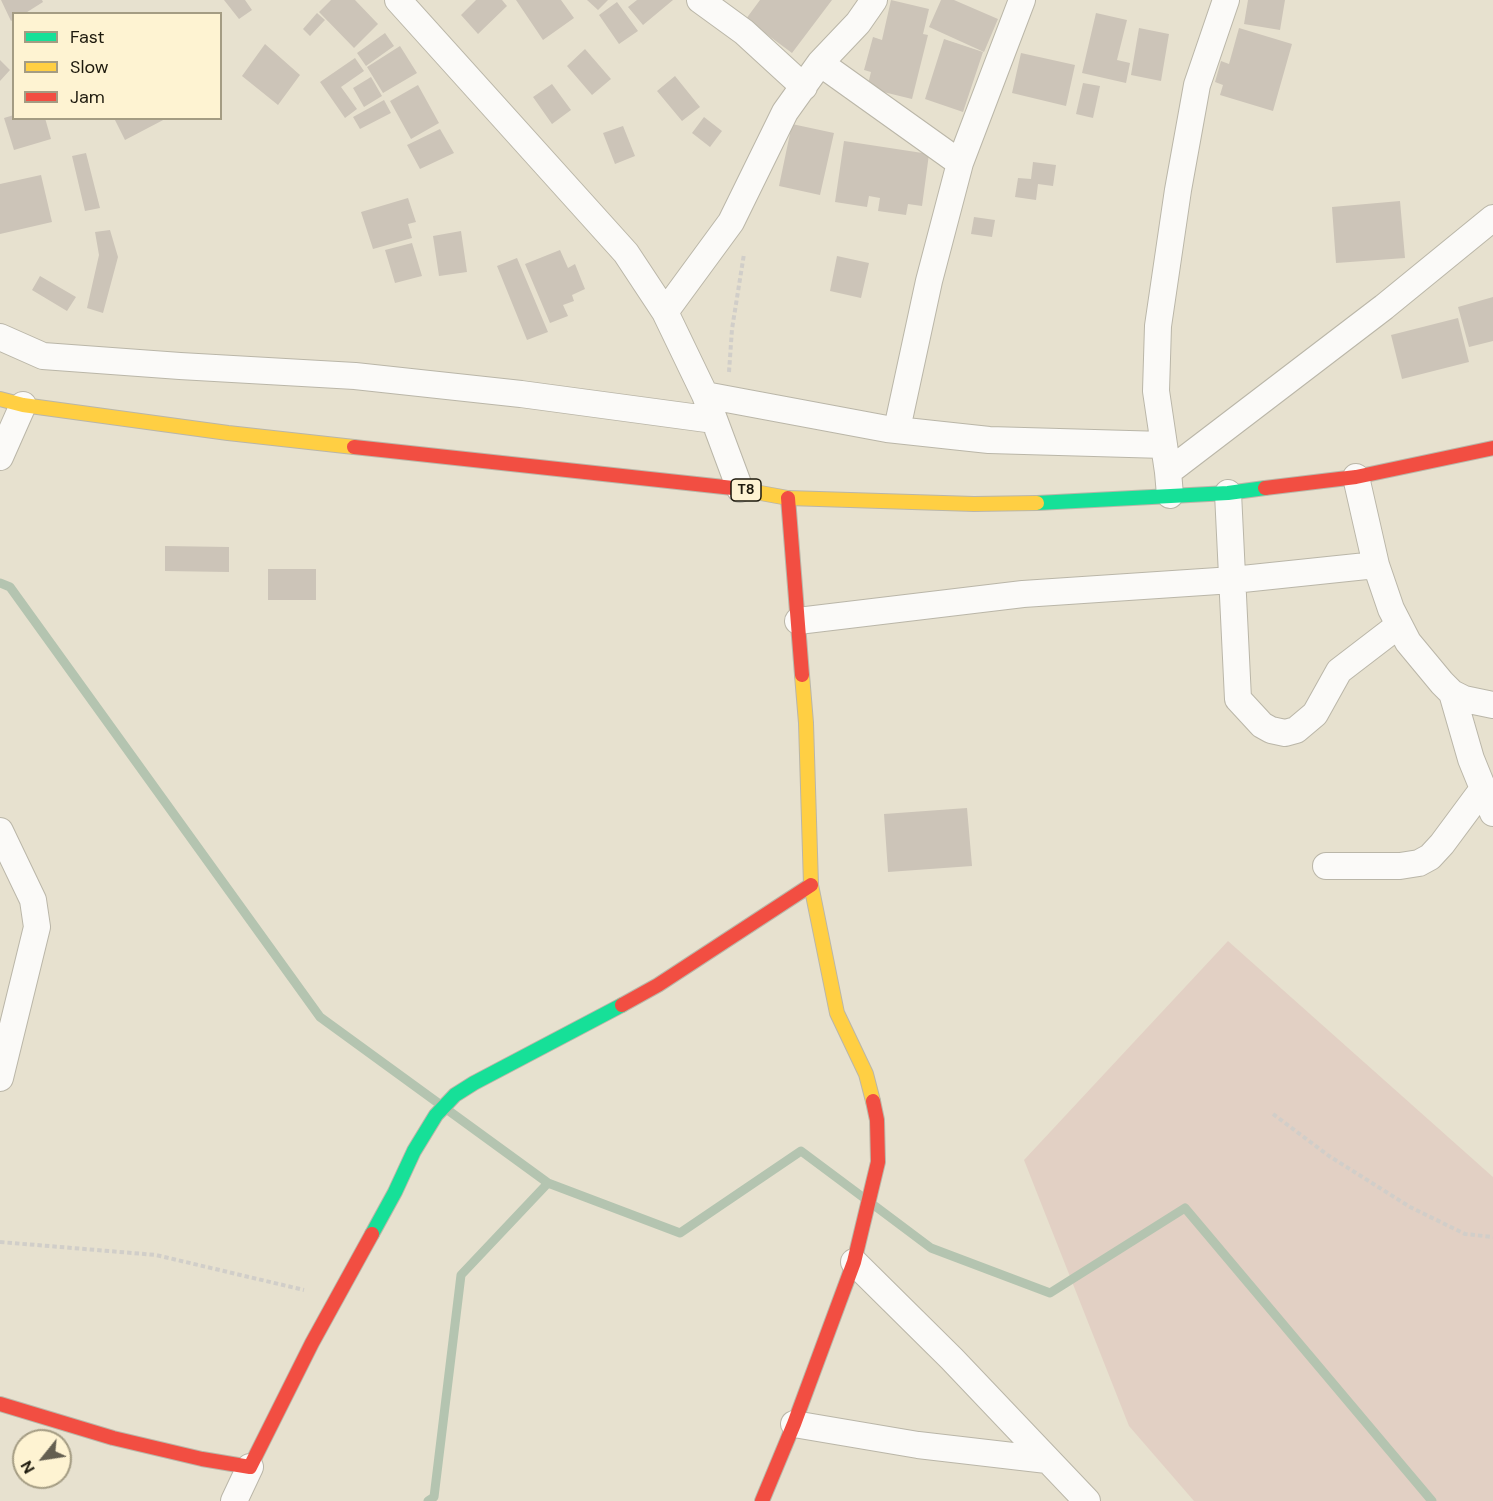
<!DOCTYPE html>
<style>
body{margin:0}
#map{position:relative;width:1493px;height:1501px;overflow:hidden;background:#e7e1cf;font-family:"DM Sans",sans-serif}
canvas{display:block}
.legend{position:absolute;left:12px;top:12px;width:210px;height:108px;box-sizing:border-box;background:#fef3d2;border:2px solid #a49c83;margin:0;padding:8px 10px;list-style:none;font-size:18px;color:#1d190d}
.legend li{display:flex;align-items:center;gap:12px;height:30px}
.legend b{width:30px;border:2px solid #a49c83}
.north{position:absolute;left:12px;top:1429px;width:60px;height:60px;box-sizing:border-box;background:#fef3d2;border:2px solid #a49c83;border-radius:50%;rotate:240deg;font-size:16px;font-weight:700;line-height:24px;text-align:center;color:#1d190d}
.north::after{content:'';display:block;margin:auto;width:21px;height:27px;background:#645f51;clip-path:polygon(50% 0,100% 100%,50% 72%,0 100%)}
</style>
<div id="map">
<canvas width="1493" height="1501"></canvas>
<ul class="legend">
<li><b style="height:8px;background:#16e098"></b>Fast</li>
<li><b style="height:8px;background:#ffcf43"></b>Slow</li>
<li><b style="height:8px;background:#f24e42"></b>Jam</li>
</ul>
<div class="north">N</div>
</div>
<script>
const ctx = document.querySelector('canvas').getContext('2d');
ctx.lineJoin = 'round';
function fillPath(path, color) { ctx.fillStyle = color; ctx.fill(path, 'evenodd'); }
const poly = rows => new Path2D(rows.map(r => 'M' + r).join(''));
function strokePath(path, color, width, dash) { ctx.strokeStyle = color; ctx.lineWidth = width; ctx.lineCap = dash ? 'butt' : 'round'; ctx.setLineDash(dash || []); ctx.stroke(path); }
function write(font, color, halo, rows, align = 'center') {
  ctx.font = font + ' "DM Sans",sans-serif'; ctx.lineWidth = 6; ctx.setLineDash([]); ctx.textBaseline = 'middle'; ctx.strokeStyle = halo; ctx.fillStyle = color; for (const [text, x, y, turn = 0] of rows) {
    ctx.save(); ctx.translate(x, y); ctx.rotate((+turn || 0) * Math.PI / 180); ctx.textAlign = isNaN(turn) ? turn : align; if (halo) ctx.strokeText(text, 0, 0); ctx.fillText(text, 0, 0); ctx.restore();
  }
}
fillPath(poly([
 [1228,941,1493,1177,1493,1501,1194,1501,1129,1426,1024,1160]
]), '#e2d0c4');
strokePath(poly([
 [0,583,10,587,320,1017,548,1183],
 [875,1206,931,1248,1050,1293,1185,1208,1432,1501],
 [428,1501,434,1497,461,1275,548,1183,680,1233,801,1151,864,1198]
]), '#b4c4b0', 9);
fillPath(poly([
 [1,0,42,0,43,2,24,14,14,14,14,19,11,21],
 [224,0,245,0,252,10,239,19],
 [331,0,355,0,378,24,354,48,319,12],
 [476,0,502,0,507,6,478,34,461,15],
 [516,0,561,0,574,18,543,40],
 [587,0,608,0,598,10],
 [637,0,673,0,643,25,628,7],
 [760,0,832,0,792,53,746,19],
 [891,0,929,9,923,34,928,35,912,99,867,88,871,72,864,70,873,37,882,40],
 [941,0,954,0,998,19,984,52,929,27],
 [1248,0,1285,0,1280,30,1244,24],
 [617,2,638,31,619,44,599,15],
 [317,13,325,20,310,36,303,29],
 [1096,13,1127,20,1117,60,1130,63,1126,83,1082,73],
 [1139,28,1169,34,1161,81,1131,75],
 [1239,28,1292,44,1273,111,1220,95,1223,85,1215,82,1221,61,1229,64],
 [385,33,394,46,366,66,357,53],
 [944,39,983,52,963,112,925,99],
 [265,44,300,75,278,105,242,76],
 [400,46,417,73,383,93,367,67],
 [585,49,611,79,592,95,567,66],
 [1021,53,1075,65,1066,106,1012,93],
 [355,58,364,71,341,87,357,109,345,118,320,82],
 [0,60,10,70,0,81],
 [675,76,700,107,682,121,657,91],
 [371,77,382,96,364,107,353,88],
 [1083,83,1100,86,1093,118,1076,114],
 [552,84,571,110,552,124,533,97],
 [418,85,439,123,411,139,390,101],
 [384,100,391,113,360,129,353,117],
 [14,115,14,118,45,118,51,139,14,150,4,118],
 [704,117,722,131,710,147,692,133],
 [114,118,167,118,125,140],
 [792,124,834,133,820,195,779,186],
 [623,126,635,156,615,164,603,133],
 [440,129,454,153,420,169,407,145],
 [844,141,929,154,922,206,908,204,906,215,878,211,880,198,869,196,867,207,835,202],
 [86,153,100,208,85,211,72,156],
 [1033,162,1056,165,1053,186,1038,184,1036,200,1015,197,1018,178,1031,179],
 [41,175,52,222,0,234,0,184],
 [408,198,416,222,408,224,412,238,373,249,361,212],
 [1400,201,1405,258,1336,263,1332,207],
 [974,217,995,220,992,237,971,234],
 [110,230,118,257,103,313,87,308,99,255,95,232],
 [461,231,467,272,439,276,433,236],
 [412,243,422,276,395,283,385,250],
 [560,250,568,268,575,264,585,289,572,295,574,301,563,305,568,316,550,323,525,264],
 [837,256,869,263,861,298,830,291],
 [517,258,548,332,527,340,497,266],
 [40,276,76,297,67,311,32,290],
 [1493,297,1493,341,1469,347,1458,307],
 [1458,318,1469,362,1402,379,1391,335],
 [165,546,229,547,229,572,165,571],
 [268,569,316,569,316,600,268,600],
 [967,808,972,866,888,872,884,814]
]), '#ccc4b8');
const street = poly([
 [398,0,626,253,665,312,705,395,740,489],
 [700,0,744,32,804,87],
 [820,63,960,163],
 [665,312,731,222,785,112,820,63,858,23,874,0],
 [0,337,43,356,180,366,355,376,521,394,714,420],
 [705,395,887,429,989,440,1164,445],
 [897,429,929,281,960,163,1022,0],
 [0,457,23,405],
 [1168,472,1384,307,1493,218],
 [1356,477,1376,565,1391,609,1408,642,1442,683,1452,693,1464,699,1493,705],
 [1228,493,1238,699,1262,725,1271,730,1285,733,1296,730,1315,714,1339,671,1399,625],
 [1170,495,1168,472,1156,391,1158,326,1178,190,1197,85,1226,0],
 [798,621,1023,594,1233,580,1376,565],
 [1452,693,1471,759,1493,813],
 [0,831,33,900,37,927,0,1078],
 [1326,866,1400,866,1419,863,1430,857,1442,844,1482,790],
 [854,1262,952,1359,1087,1501],
 [794,1424,918,1445,1047,1460],
 [234,1501,250,1467]
]);
const fast = poly([
 [1037,503,1228,493,1265,488],
 [372,1234,395,1192,414,1151,436,1115,455,1095,474,1083,622,1005]
]);
const slow = poly([
 [0,399,23,405,228,433,354,447],
 [733,488,788,498,974,504,1037,503],
 [802,675,806,723,811,885,837,1013,866,1074,873,1101]
]);
const jam = poly([
 [354,447,733,488],
 [1265,488,1356,477,1493,448],
 [788,498,802,675],
 [622,1005,658,985,811,885],
 [0,1404,113,1438,202,1459,250,1467,312,1343,372,1234],
 [762,1501,794,1424,854,1262,878,1162,877,1120,873,1101]
]);
strokePath(street, '#bab6a8', 28);
strokePath(fast, '#bab6a8', 16);
strokePath(slow, '#bab6a8', 16);
strokePath(jam, '#bab6a8', 16);
strokePath(poly([
 [729,372,732,329,744,254],
 [1273,1114,1329,1156,1410,1207,1465,1234,1493,1237],
 [0,1242,156,1255,304,1290]
]), '#d1cec9', 4, [4.5, 3]);
strokePath(street, '#fbfaf8', 26);
strokePath(fast, '#16e098', 14);
strokePath(slow, '#ffcf43', 14);
strokePath(jam, '#f24e42', 14);
for (const [x, y, w] of [
 [746,490,30]
]) { const box = new Path2D(); box.roundRect(x - w / 2, y - 11, w, 22, 4.5); ctx.fillStyle = '#fef3d2'; ctx.fill(box); strokePath(box, '#1d190d', 1.5); }
write('bold 14px', '#1d190d', null, [
 ["T8",746,490]
]);
</script>
